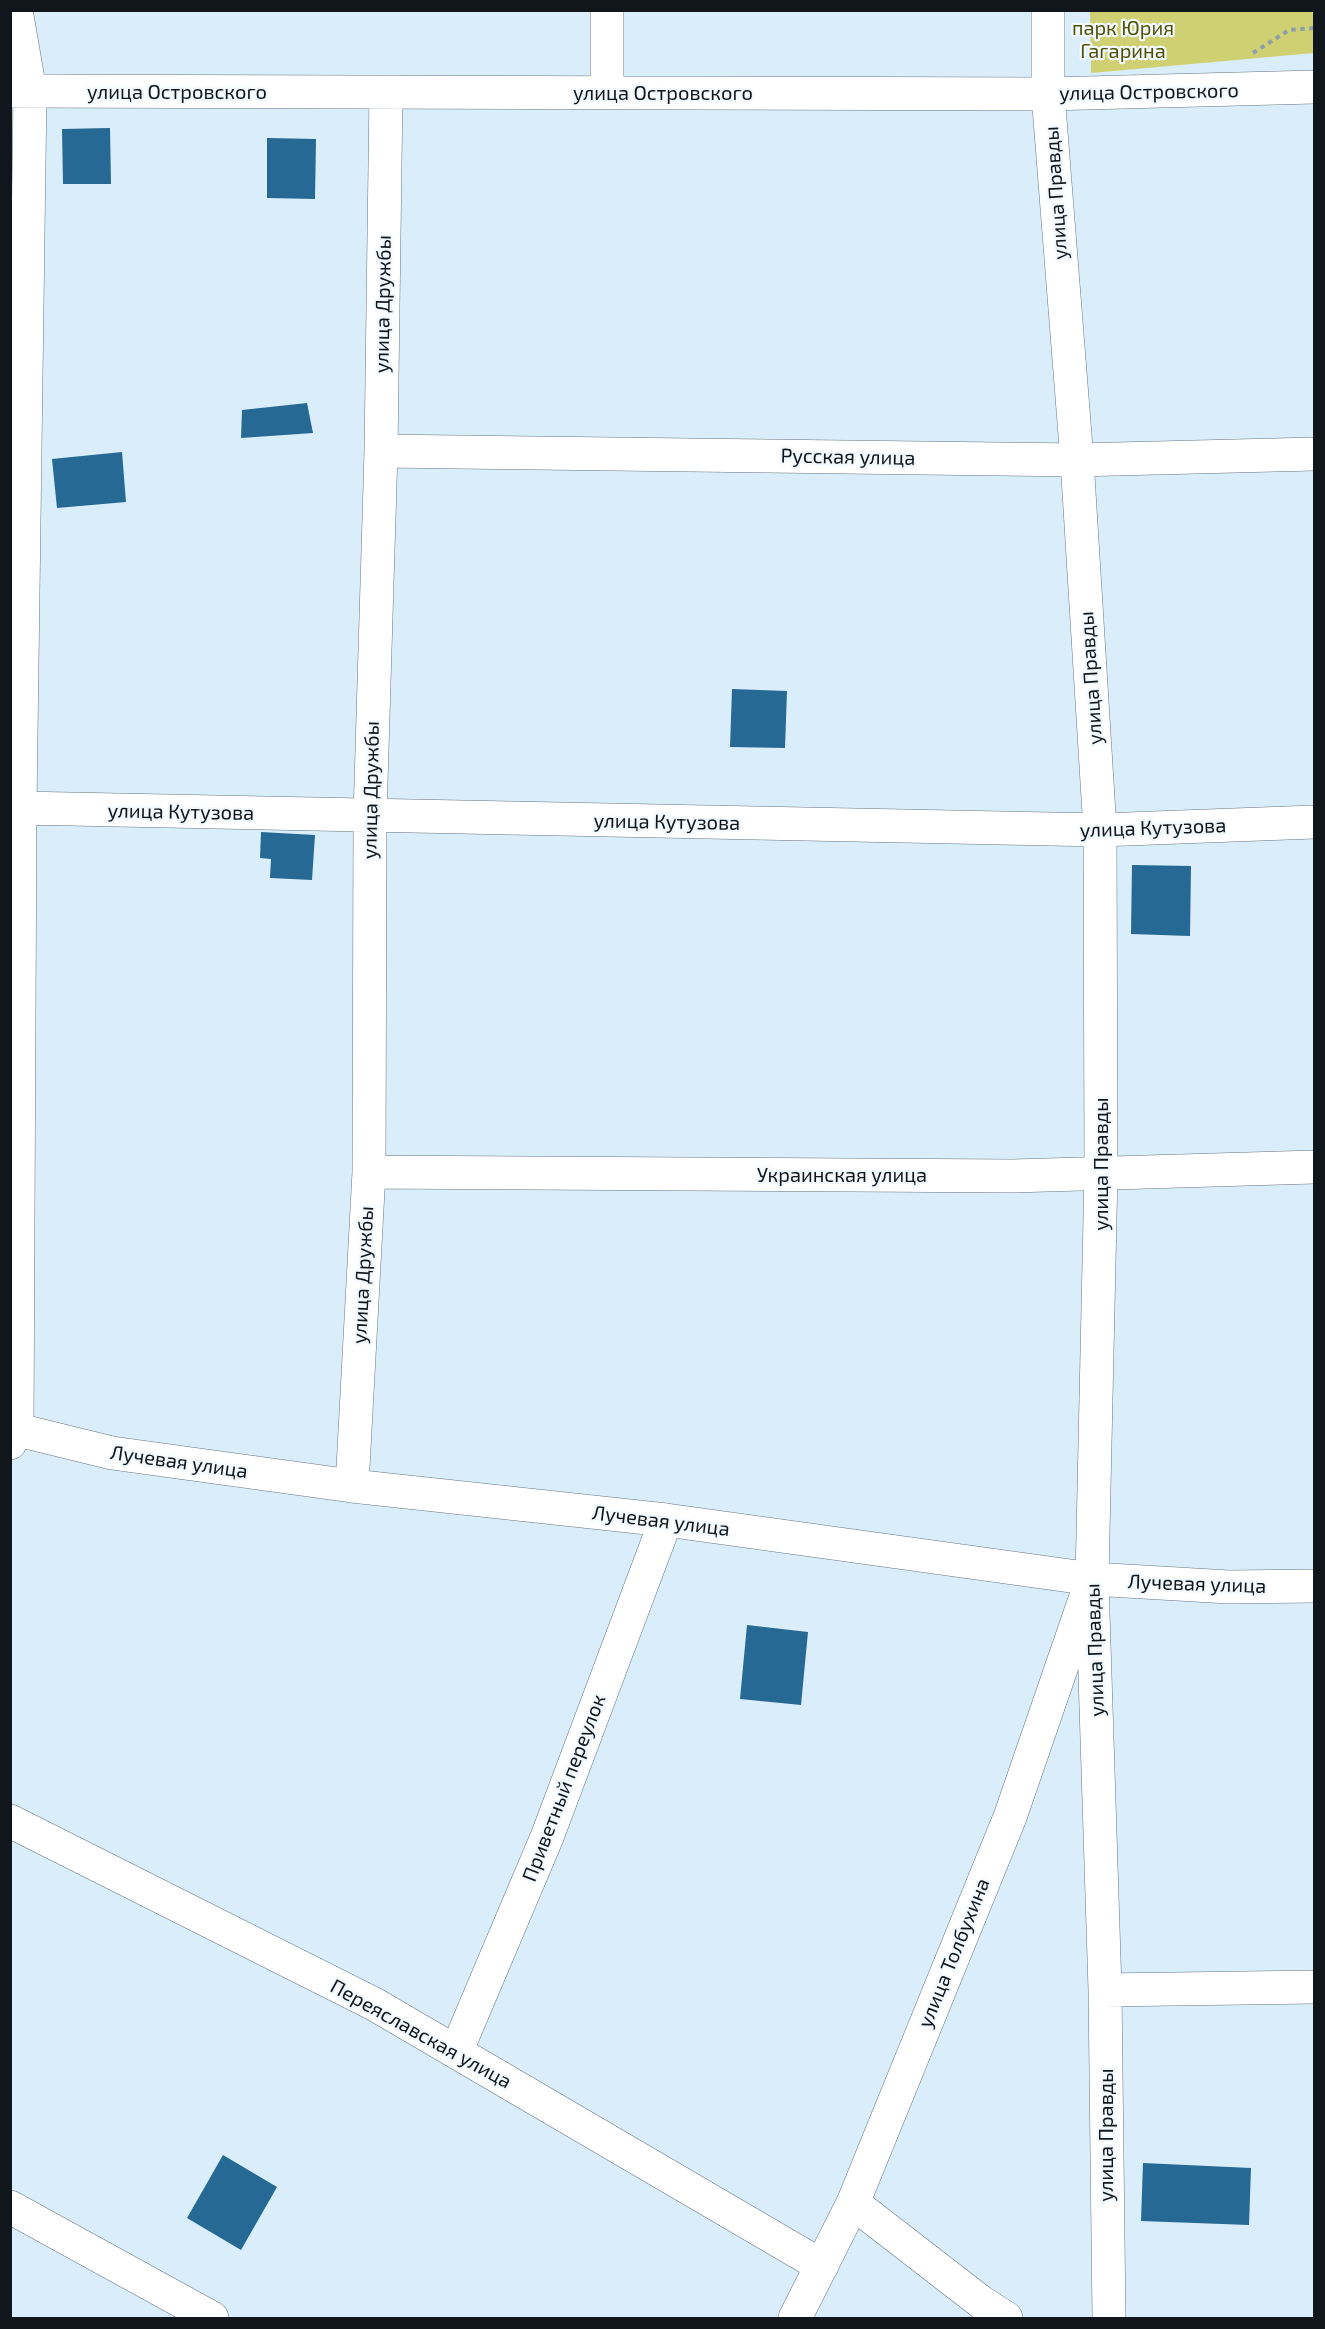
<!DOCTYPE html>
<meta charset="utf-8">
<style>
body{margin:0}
#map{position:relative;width:1325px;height:2329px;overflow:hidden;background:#daedfa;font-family:"Exo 2",sans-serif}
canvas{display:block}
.frame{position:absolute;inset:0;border:12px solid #10161b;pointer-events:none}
</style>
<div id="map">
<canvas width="1325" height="2329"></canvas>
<div class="frame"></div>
</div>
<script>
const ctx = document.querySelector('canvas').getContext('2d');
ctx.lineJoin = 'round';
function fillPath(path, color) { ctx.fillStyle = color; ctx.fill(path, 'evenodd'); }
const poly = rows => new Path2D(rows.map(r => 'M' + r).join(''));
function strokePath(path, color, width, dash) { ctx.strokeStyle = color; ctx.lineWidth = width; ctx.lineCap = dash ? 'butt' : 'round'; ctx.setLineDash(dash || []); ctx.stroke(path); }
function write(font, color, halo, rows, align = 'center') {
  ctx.font = font + ' "Exo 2",sans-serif'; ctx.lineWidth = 4.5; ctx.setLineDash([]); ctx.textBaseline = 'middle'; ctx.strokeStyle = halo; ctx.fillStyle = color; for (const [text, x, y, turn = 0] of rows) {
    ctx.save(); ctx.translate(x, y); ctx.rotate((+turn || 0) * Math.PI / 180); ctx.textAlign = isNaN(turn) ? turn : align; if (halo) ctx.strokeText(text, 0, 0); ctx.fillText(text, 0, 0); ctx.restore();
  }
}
fillPath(poly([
 [1090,11,1314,11,1314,53,1091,73]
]), '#ced072');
fillPath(poly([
 [110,128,111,184,63,184,62,129],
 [267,138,316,139,315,199,267,198],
 [307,403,313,433,241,438,242,410],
 [122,452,126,502,57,508,52,459],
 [732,689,787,691,785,748,730,747],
 [261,832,315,835,312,880,270,878,271,859,260,858],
 [1132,865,1191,866,1190,936,1131,934],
 [747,1625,808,1632,801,1705,740,1699],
 [223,2155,277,2187,241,2250,187,2218],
 [1143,2163,1251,2168,1249,2225,1141,2221]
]), '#256994');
const minor = poly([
 [10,91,1048,94,1314,87],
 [607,92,607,10],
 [381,451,1077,460,1314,454],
 [20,808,1100,830,1314,822],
 [369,1172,1013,1176,1314,1167],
 [10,1428,112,1453,352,1486,666,1520,1092,1579,1229,1587,1314,1586],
 [10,1443,17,1428,20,808,30,91,16,10],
 [352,1486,369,1172,370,816,381,451,386,93],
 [1092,1581,1105,1990,1109,2318],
 [10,1821,374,2004,822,2266],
 [1105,1990,1314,1987],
 [456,2052,547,1837,666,1520],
 [853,2203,981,2302,1006,2318],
 [10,2207,212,2318]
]);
const major = poly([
 [795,2318,853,2203,1010,1817,1092,1579,1101,1172,1100,830,1077,460,1048,94,1048,10]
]);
strokePath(minor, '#667682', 34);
strokePath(major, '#667682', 34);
strokePath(poly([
 [1253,53,1289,30,1314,28]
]), '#909ea8', 4, [4.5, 4.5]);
strokePath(minor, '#fff', 33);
strokePath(major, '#fff', 33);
write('20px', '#505104', '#f1f8fe', [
 ["парк Юрия",1123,28],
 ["Гагарина",1123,51]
]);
write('20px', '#10161b', '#f1f8fe', [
 ["улица Островского",177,92],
 ["улица Островского",1149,92,-1],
 ["улица Островского",663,93],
 ["улица Правды",1056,193,-94],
 ["улица Дружбы",383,304,-89],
 ["Русская улица",848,457,1],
 ["улица Правды",1091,678,-94],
 ["улица Дружбы",371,790,-89],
 ["улица Кутузова",181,812,1],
 ["улица Кутузова",667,822,1],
 ["улица Кутузова",1153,828,-2],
 ["улица Правды",1101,1164,-90],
 ["Украинская улица",842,1175],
 ["улица Дружбы",363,1275,-87],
 ["Лучевая улица",179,1462,8],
 ["Лучевая улица",661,1521,7],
 ["Лучевая улица",1197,1584,2],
 ["улица Правды",1095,1650,-92],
 ["Приветный переулок",564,1788,-69],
 ["улица Толбухина",954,1953,-68],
 ["Переяславская улица",421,2034,29],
 ["улица Правды",1106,2135,-90]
]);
</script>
